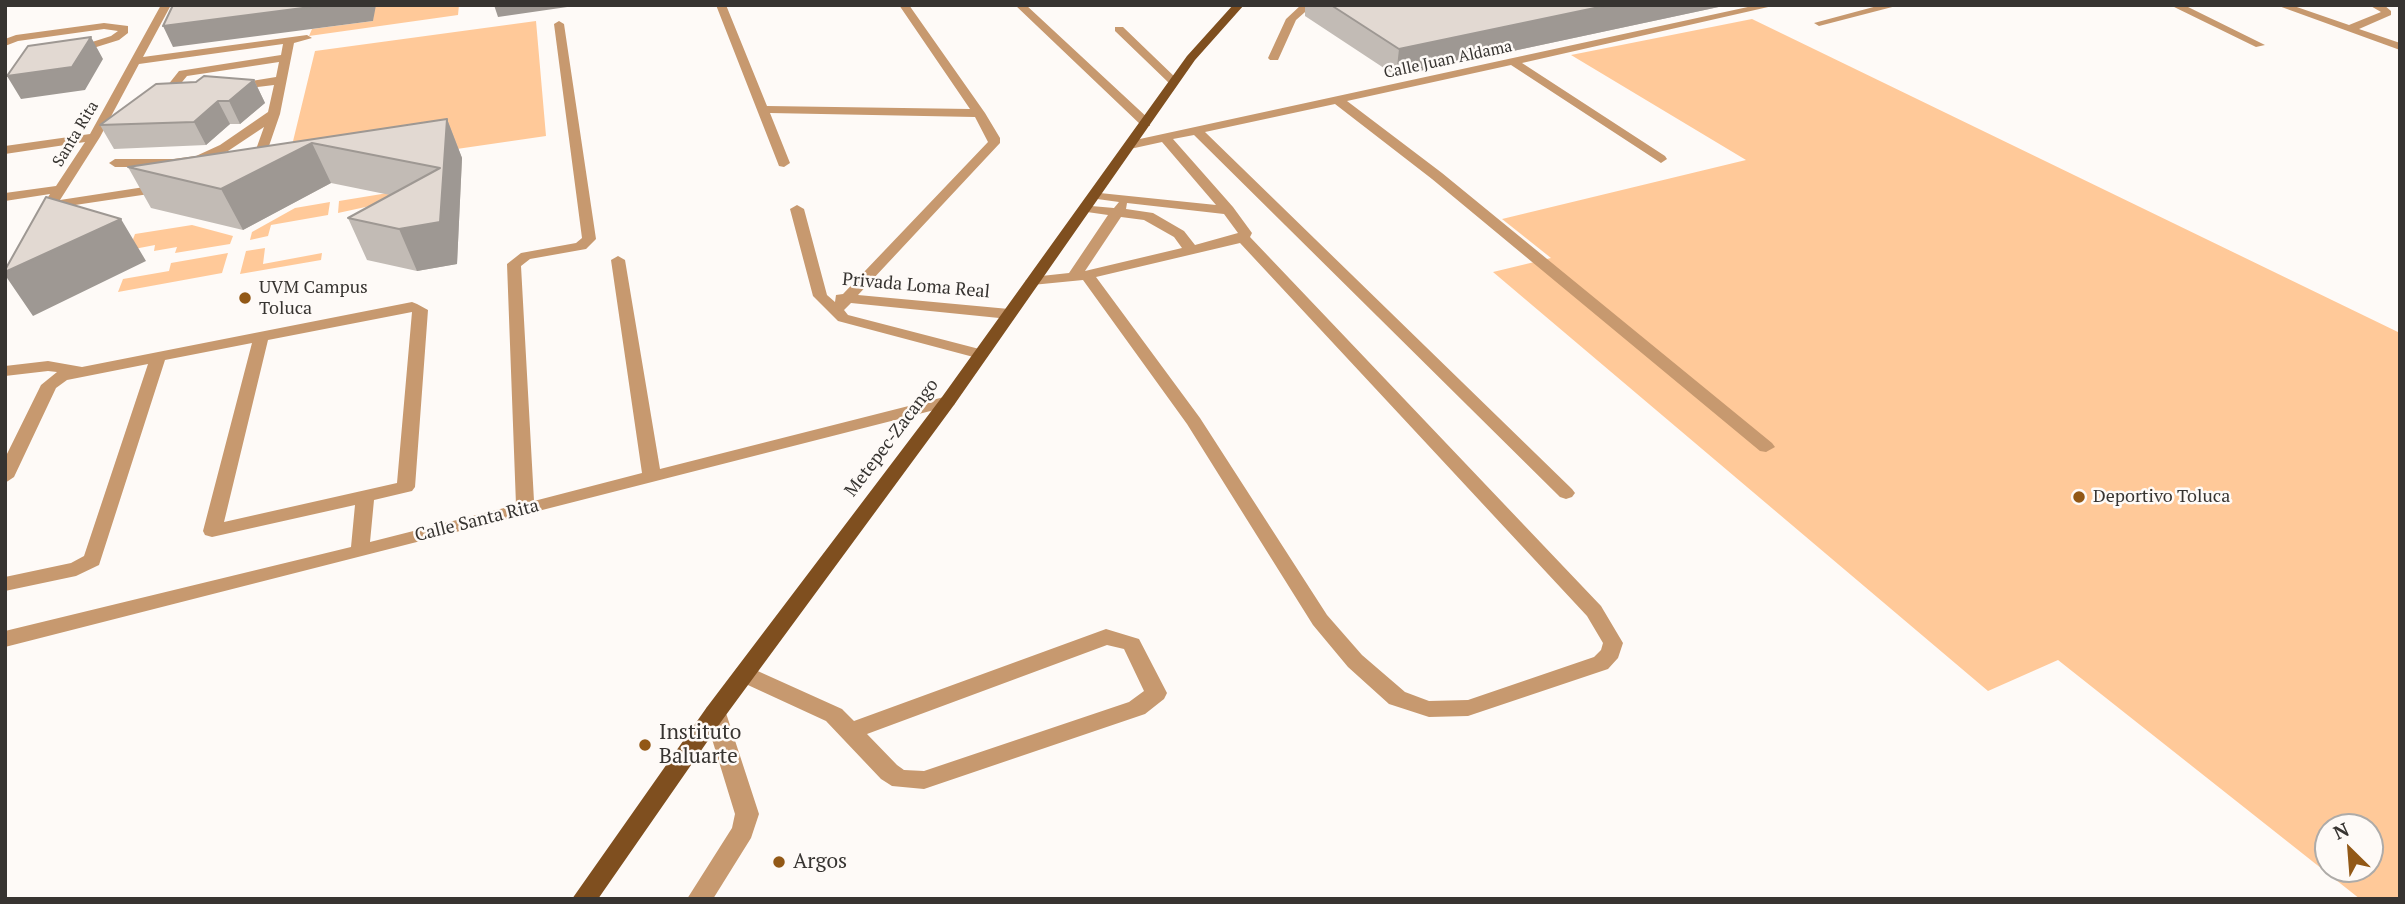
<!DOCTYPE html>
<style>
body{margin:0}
#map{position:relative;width:2405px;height:904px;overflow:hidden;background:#fefaf7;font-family:"PT Serif",serif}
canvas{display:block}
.frame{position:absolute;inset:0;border:7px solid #373431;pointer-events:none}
.north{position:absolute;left:2314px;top:813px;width:70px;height:70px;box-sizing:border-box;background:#fefaf7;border:2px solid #aeaba8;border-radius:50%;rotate:335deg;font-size:19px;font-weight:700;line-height:28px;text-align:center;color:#373431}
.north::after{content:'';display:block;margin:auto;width:24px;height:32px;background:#925816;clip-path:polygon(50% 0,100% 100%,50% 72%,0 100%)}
</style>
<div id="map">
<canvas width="2405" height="904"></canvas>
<div class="frame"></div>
<div class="north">N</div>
</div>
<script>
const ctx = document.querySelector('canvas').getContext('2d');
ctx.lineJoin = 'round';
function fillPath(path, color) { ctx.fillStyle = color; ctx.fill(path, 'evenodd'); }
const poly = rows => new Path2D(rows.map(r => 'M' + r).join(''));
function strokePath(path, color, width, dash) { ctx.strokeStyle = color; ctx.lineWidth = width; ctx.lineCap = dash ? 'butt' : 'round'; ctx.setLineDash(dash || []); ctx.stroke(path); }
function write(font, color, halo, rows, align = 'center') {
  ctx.font = font + ' "PT Serif",serif'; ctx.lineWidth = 5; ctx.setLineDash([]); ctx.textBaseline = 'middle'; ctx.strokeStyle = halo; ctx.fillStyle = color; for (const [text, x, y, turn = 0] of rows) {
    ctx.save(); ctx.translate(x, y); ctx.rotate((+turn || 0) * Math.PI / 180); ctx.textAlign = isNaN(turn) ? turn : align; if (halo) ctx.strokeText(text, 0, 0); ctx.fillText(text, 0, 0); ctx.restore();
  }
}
fillPath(poly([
 [374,5,459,5,458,15,309,36,312,29,373,21],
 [1752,19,2400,333,2400,899,2360,899,2058,660,1988,691,1493,272,1551,258,1502,219,1746,160,1571,55],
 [2328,827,2370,827,2370,869,2328,869],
 [536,21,546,136,285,174,315,51],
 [394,192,407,198,338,213,339,201],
 [330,202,328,215,271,225,268,236,250,240,252,232,295,208],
 [192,225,233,236,230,244,175,253,177,247,154,251,155,245,129,250,135,234],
 [265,248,263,264,322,253,321,260,240,274,246,251],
 [228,253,222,273,118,292,123,279,169,271,171,263]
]), '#ffc999');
fillPath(poly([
 [161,5,171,5,143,57,307,35,312,38,294,43,280,114,260,172,255,173,249,169,264,127,228,151,199,163,173,167,115,167,109,163,115,159,173,159,196,156,220,145,268,112,274,85,233,90,227,87,233,84,276,77,279,62,187,76,173,93,179,95,179,99,160,95,179,71,281,55,283,44,139,64,100,137,60,200,164,184,171,188,169,191,55,208,47,214,40,210,50,194,5,201,5,193,56,186,85,142,5,154,5,146,90,134,161,5],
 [716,5,726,5,767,106,970,109,899,5,909,5,985,113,1000,138,1000,143,858,295,1009,309,1017,314,1009,319,851,303,844,310,848,315,987,351,989,354,987,357,981,359,838,321,813,296,790,209,797,205,804,209,827,295,835,302,836,295,843,294,988,142,975,117,770,113,790,163,784,167,779,166,716,5],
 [1015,5,1026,5,1150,120,1150,126,1142,126,1015,5],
 [1301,5,1313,5,1296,20,1278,60,1270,60,1268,58,1286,19,1301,5],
 [1757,5,1777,5,1522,63,1665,156,1667,159,1661,163,1511,65,1347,101,1442,173,1772,443,1775,447,1766,452,1760,451,1432,179,1335,104,1205,132,1572,489,1575,493,1572,497,1566,499,1560,497,1194,135,1173,139,1233,207,1252,233,1250,237,1601,606,1623,643,1618,658,1608,669,1468,716,1429,717,1389,704,1348,667,1313,625,1187,424,1083,280,1032,285,1025,281,1032,277,1069,273,1108,215,1080,211,1080,205,1114,208,1119,202,1090,198,1090,192,1216,205,1162,142,1130,149,1126,148,1126,142,1757,5],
 [1127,203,1224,214,1238,233,1195,245,1184,231,1153,213,1126,209,1127,203],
 [1121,217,1144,220,1174,237,1182,248,1085,271,1121,217],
 [1240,243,1587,616,1603,643,1601,650,1594,657,1468,700,1429,701,1405,692,1362,655,1327,615,1200,418,1096,277,1240,243],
 [1881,5,1900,5,1819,26,1814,23,1881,5],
 [2170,5,2184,5,2265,45,2256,47,2170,5],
 [2276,5,2291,5,2349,25,2381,12,2369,5,2384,5,2391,11,2391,15,2359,29,2400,43,2400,50,2276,5],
 [559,21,564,24,596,239,586,249,530,259,521,266,534,501,642,473,611,260,618,256,625,260,660,469,948,396,954,397,956,401,954,405,5,647,5,631,351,547,355,505,212,537,205,535,203,531,252,343,165,360,99,565,76,576,5,591,5,577,71,563,84,556,148,364,67,380,56,388,14,477,5,483,5,458,41,385,57,372,48,371,5,376,5,366,48,361,82,367,412,302,417,304,428,310,415,487,412,491,374,500,370,542,516,505,507,264,521,253,576,243,582,238,554,24,559,21],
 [412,312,397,483,224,522,268,340,412,312],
 [104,23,128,26,128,33,119,40,74,54,69,51,70,49,111,36,118,31,104,29,18,41,5,46,5,39,16,35,104,23],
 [1115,27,1123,27,1178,80,1178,84,1170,84,1115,31,1115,27],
 [1106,629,1139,639,1167,693,1164,699,1145,714,924,789,892,786,881,779,826,721,737,680,733,674,737,668,744,666,751,668,842,709,854,721,1106,629],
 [1107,645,1124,649,1144,691,1129,702,924,771,904,770,897,765,867,734,1107,645],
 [715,704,723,707,726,713,759,814,751,838,713,899,687,899,732,828,735,814,704,713,707,707,715,704]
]), '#c7996f');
fillPath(poly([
 [1233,5,1244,5,1195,60,954,405,723,719,598,899,572,899,707,707,942,397,1187,56,1233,5]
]), '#7f4f1f');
fillPath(poly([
 [1305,5,1728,5,1396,76,1305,16],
 [254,80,265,103,240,124,230,124,206,145,114,149,100,125],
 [447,119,462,158,457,264,417,271,367,260,348,218,390,195,331,183,243,230,151,208,128,167]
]), '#c2bbb5');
fillPath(poly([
 [326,5,376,5,373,21,173,47,163,26],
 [494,5,581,5,498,17],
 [1609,5,1728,5,1396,76,1399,49],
 [91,37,103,59,85,90,21,99,7,76],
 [254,80,265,103,240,124,229,101],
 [218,101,230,124,206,145,194,122],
 [447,119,462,158,457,264,417,271,399,229,440,222],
 [312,143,331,183,243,230,221,189],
 [121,219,146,261,33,316,5,275,5,272]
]), '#9e9893');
const building = poly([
 [173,5,326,5,163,26,173,5],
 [1331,5,1609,5,1399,49,1331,5],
 [91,37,72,67,7,76,28,46,91,37],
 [204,76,254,80,229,101,218,101,194,122,100,125,156,84,196,82,204,76],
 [447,119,440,222,399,229,348,218,440,168,312,143,221,189,128,167,447,119],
 [46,197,121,219,5,272,5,270,46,197]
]);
fillPath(building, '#e2d9d2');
strokePath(building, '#9e9893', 2);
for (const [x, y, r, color] of [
 [245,298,7,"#925816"],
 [2079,497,7,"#925816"],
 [645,745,7,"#925816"],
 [779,862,7,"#925816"]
]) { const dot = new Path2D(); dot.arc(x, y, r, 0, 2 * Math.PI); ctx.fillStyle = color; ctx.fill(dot); strokePath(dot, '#fefaf7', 2.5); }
write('16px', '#373431', '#fefaf7', [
 ["Calle Juan Aldama",1448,60,-12],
 ["Santa Rita",76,134,-59]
]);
write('18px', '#373431', '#fefaf7', [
 ["Privada Loma Real",916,286,5],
 ["Metepec-Zacango",892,438,-53],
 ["Calle Santa Rita",477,521,-14]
]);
write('18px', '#373431', '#fefaf7', [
 ["UVM Campus",259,288],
 ["Toluca",259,309],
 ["Deportivo Toluca",2093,497]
], 'left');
write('21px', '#373431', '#fefaf7', [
 ["Instituto",659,733],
 ["Baluarte",659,757],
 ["Argos",793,862]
], 'left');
</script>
